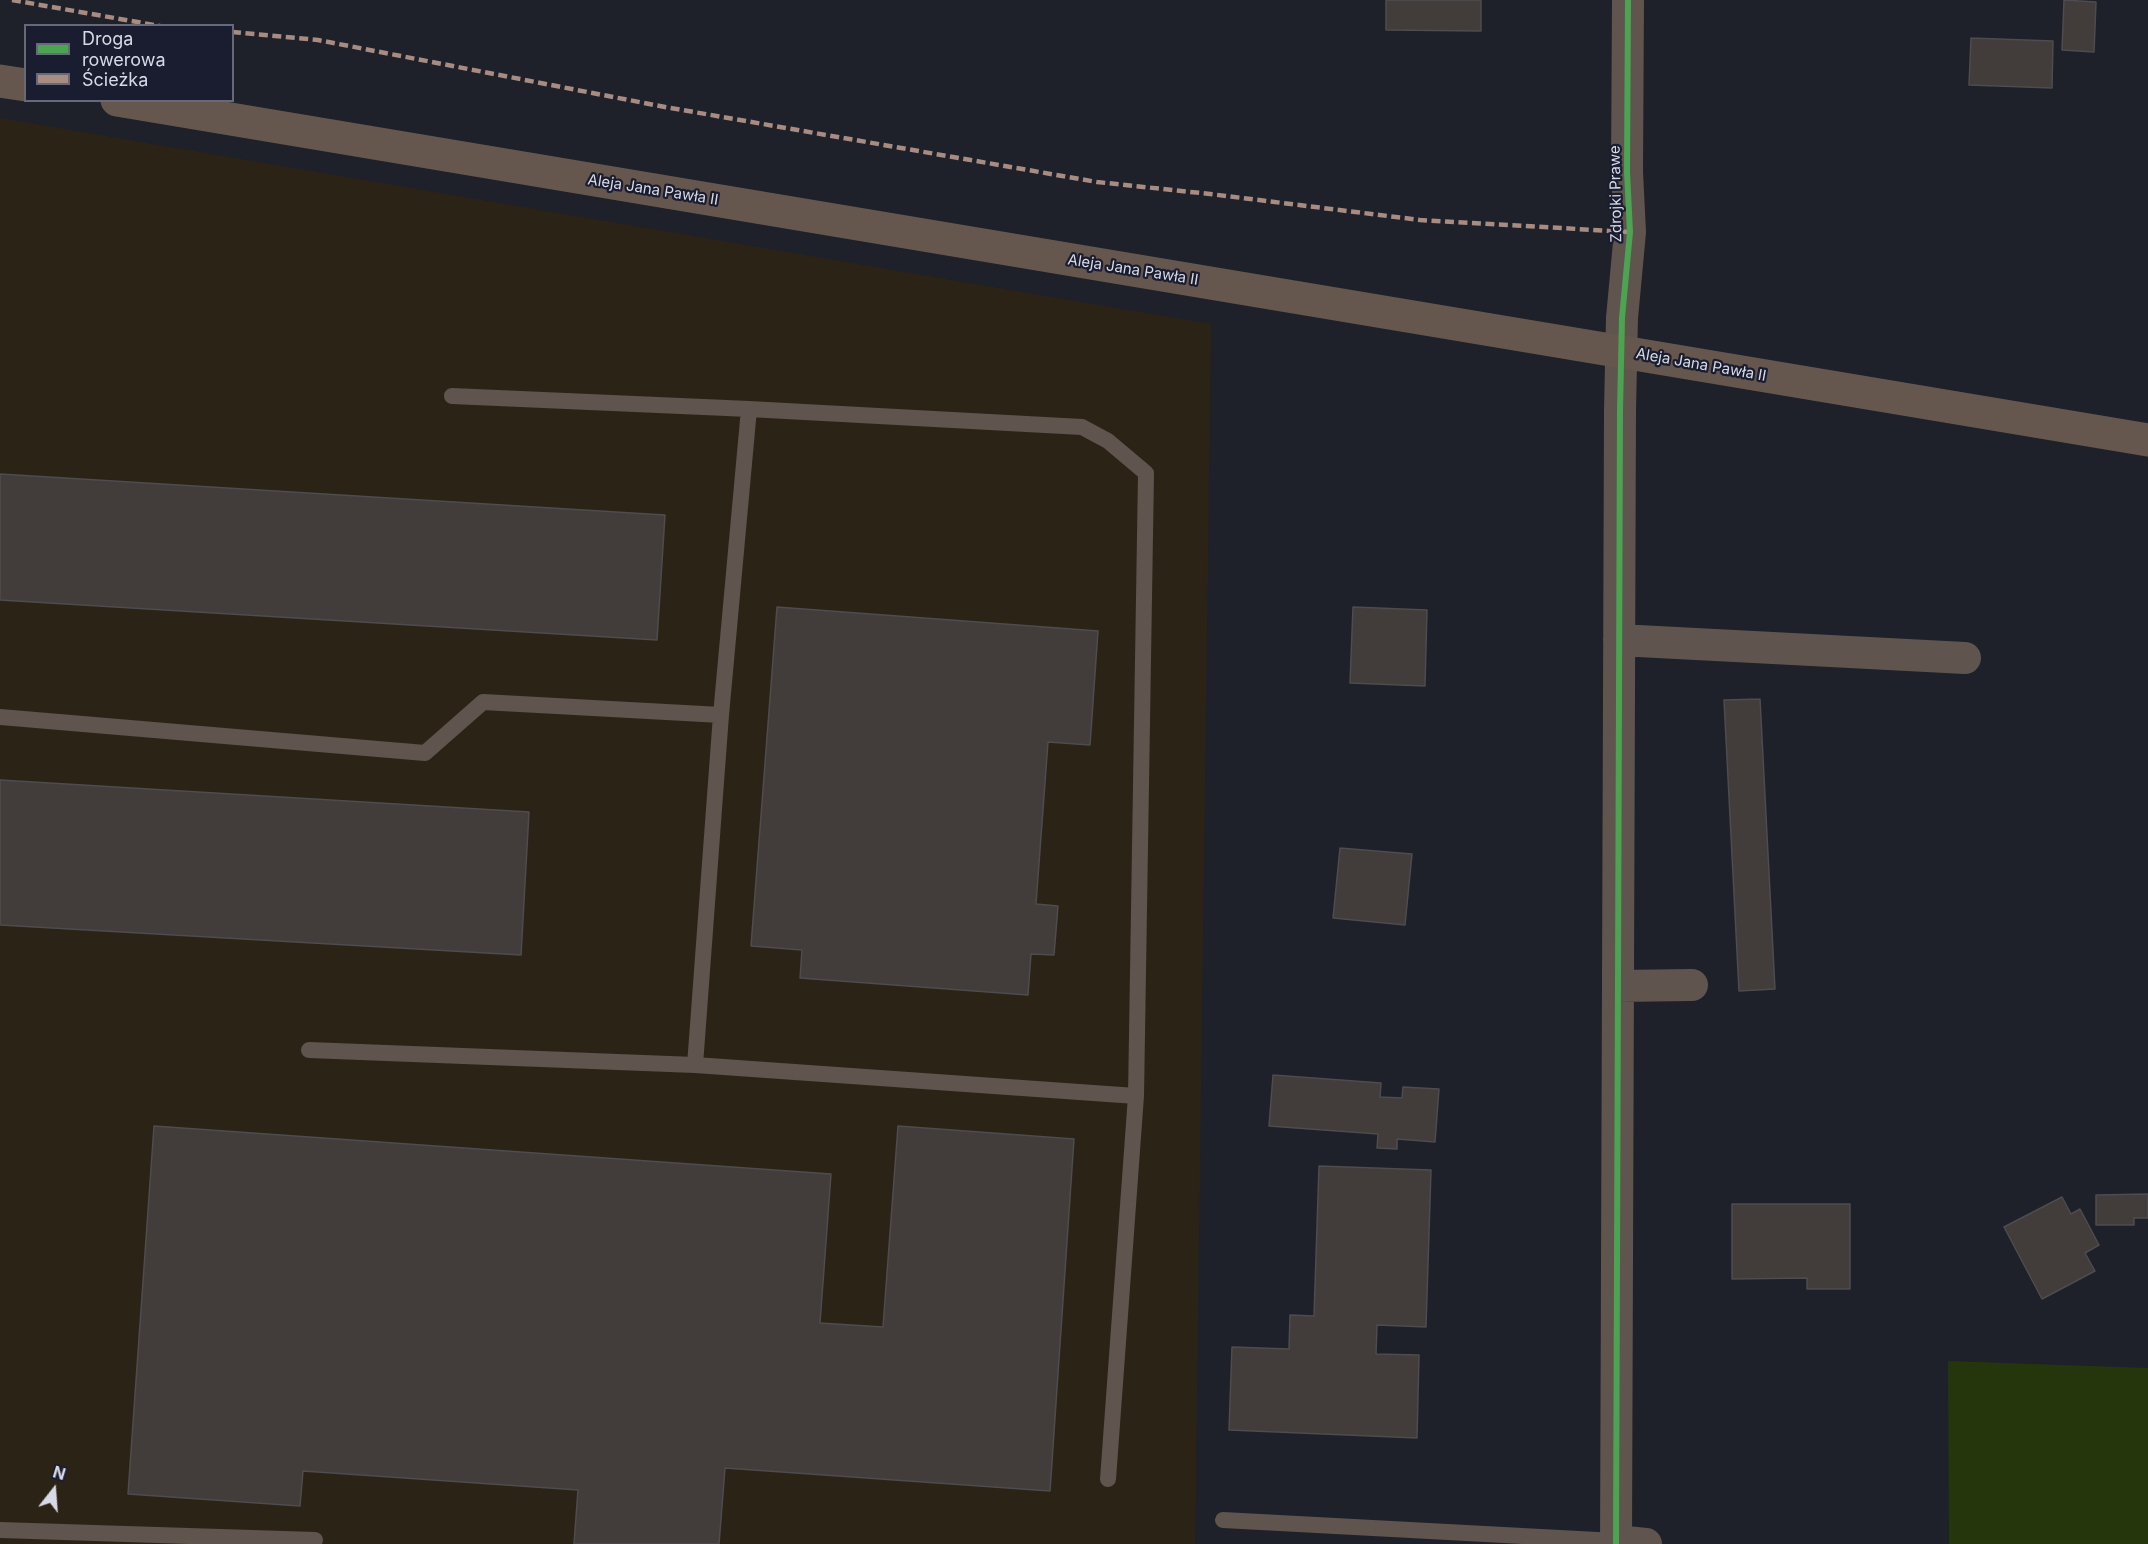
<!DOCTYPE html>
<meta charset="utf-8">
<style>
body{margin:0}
#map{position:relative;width:2148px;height:1544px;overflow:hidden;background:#1e202a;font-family:Inter,sans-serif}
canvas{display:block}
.legend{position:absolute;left:24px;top:24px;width:210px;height:78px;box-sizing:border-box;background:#191d2f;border:2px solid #656978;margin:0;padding:8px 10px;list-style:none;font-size:18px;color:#d7dae6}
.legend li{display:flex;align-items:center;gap:12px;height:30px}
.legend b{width:30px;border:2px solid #656978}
.north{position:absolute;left:24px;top:1460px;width:60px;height:60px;-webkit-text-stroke:4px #191d2f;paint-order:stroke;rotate:17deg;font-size:16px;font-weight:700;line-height:24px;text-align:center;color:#d7dae6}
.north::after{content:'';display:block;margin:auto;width:21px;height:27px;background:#d7dae6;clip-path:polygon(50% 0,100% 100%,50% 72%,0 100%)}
</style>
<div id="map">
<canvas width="2148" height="1544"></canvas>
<ul class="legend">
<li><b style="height:8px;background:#4ca352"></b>Droga rowerowa</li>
<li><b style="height:8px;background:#a88b81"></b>Ścieżka</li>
</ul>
<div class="north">N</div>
</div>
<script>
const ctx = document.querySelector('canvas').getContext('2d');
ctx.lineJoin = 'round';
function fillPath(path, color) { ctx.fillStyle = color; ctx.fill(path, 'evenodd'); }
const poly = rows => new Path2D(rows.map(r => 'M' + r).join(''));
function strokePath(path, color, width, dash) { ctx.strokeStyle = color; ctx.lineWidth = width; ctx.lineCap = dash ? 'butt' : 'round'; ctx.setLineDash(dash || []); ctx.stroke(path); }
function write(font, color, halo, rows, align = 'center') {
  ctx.font = font + ' Inter,sans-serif'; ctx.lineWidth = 4.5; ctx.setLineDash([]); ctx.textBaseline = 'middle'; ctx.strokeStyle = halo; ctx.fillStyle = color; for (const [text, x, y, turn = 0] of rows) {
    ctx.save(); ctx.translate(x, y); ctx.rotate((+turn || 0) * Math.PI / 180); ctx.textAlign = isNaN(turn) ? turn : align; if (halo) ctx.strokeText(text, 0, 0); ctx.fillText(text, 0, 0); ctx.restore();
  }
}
fillPath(poly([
 [0,118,1211,324,1195,1544,0,1544]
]), '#2c2317');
fillPath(poly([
 [1948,1361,2148,1368,2148,1544,1949,1544]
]), '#25360d');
const building = poly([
 [1386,0,1481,0,1481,31,1386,30,1386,0],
 [2064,0,2096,2,2094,52,2062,50,2064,0],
 [1971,38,2053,41,2052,88,1969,85,1971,38],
 [0,474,665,515,657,640,0,600,0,474],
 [777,607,1098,631,1090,745,1048,742,1036,904,1058,906,1054,955,1031,954,1028,995,800,978,802,950,751,946,777,607],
 [1353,607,1427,610,1425,686,1350,683,1353,607],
 [1760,699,1775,989,1739,991,1724,700,1760,699],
 [0,780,529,812,521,955,0,925,0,780],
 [1340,848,1412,854,1405,925,1333,918,1340,848],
 [1273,1075,1381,1083,1380,1097,1402,1098,1403,1087,1439,1089,1435,1142,1397,1139,1397,1149,1377,1148,1378,1134,1269,1126,1273,1075],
 [154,1126,831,1174,820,1323,883,1327,898,1126,1074,1139,1050,1491,725,1468,719,1544,574,1544,578,1490,303,1471,300,1506,128,1494,154,1126],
 [1319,1166,1431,1170,1426,1327,1377,1325,1376,1354,1419,1355,1417,1438,1229,1430,1232,1347,1289,1349,1290,1315,1314,1316,1319,1166],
 [2148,1194,2148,1218,2134,1218,2134,1225,2096,1225,2096,1195,2148,1194],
 [2062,1197,2071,1214,2080,1209,2099,1245,2085,1253,2095,1271,2042,1299,2004,1227,2062,1197],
 [1732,1204,1850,1204,1850,1289,1807,1289,1807,1278,1732,1279,1732,1204]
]);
fillPath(building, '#423c3b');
strokePath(building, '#4e4c4e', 1.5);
strokePath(poly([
 [452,396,749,409],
 [721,715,749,409,1082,427,1108,441,1146,473,1136,1096],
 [0,717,425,753,483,702,721,715,695,1065,1136,1096,1108,1479],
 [309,1050,695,1065],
 [1223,1520,1616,1541],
 [0,1530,315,1540]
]), '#5f544e', 16);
strokePath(poly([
 [1619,640,1965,658],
 [1618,986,1692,985],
 [1616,1541,1646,1544],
 [1616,1544,1620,410,1622,318,1630,232,1627,172,1628,0]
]), '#5f544e', 32);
strokePath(poly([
 [0,81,26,85],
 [117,100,2148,440]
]), '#66574e', 33);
strokePath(poly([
 [12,0,160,26],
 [232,32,318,40,665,107,1097,182,1210,194,1420,220,1630,232]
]), '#a88b81', 4.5, [9, 4.5]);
strokePath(poly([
 [1616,1544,1620,410,1622,318,1630,232,1627,172,1628,0]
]), '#4ca352', 6);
write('15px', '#d7dae6', '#191d2f', [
 ["Aleja Jana Pawła II",653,190,9],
 ["Zdrojki Prawe",1616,194,-91],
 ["Aleja Jana Pawła II",1133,270,9],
 ["Aleja Jana Pawła II",1701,365,10]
]);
</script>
